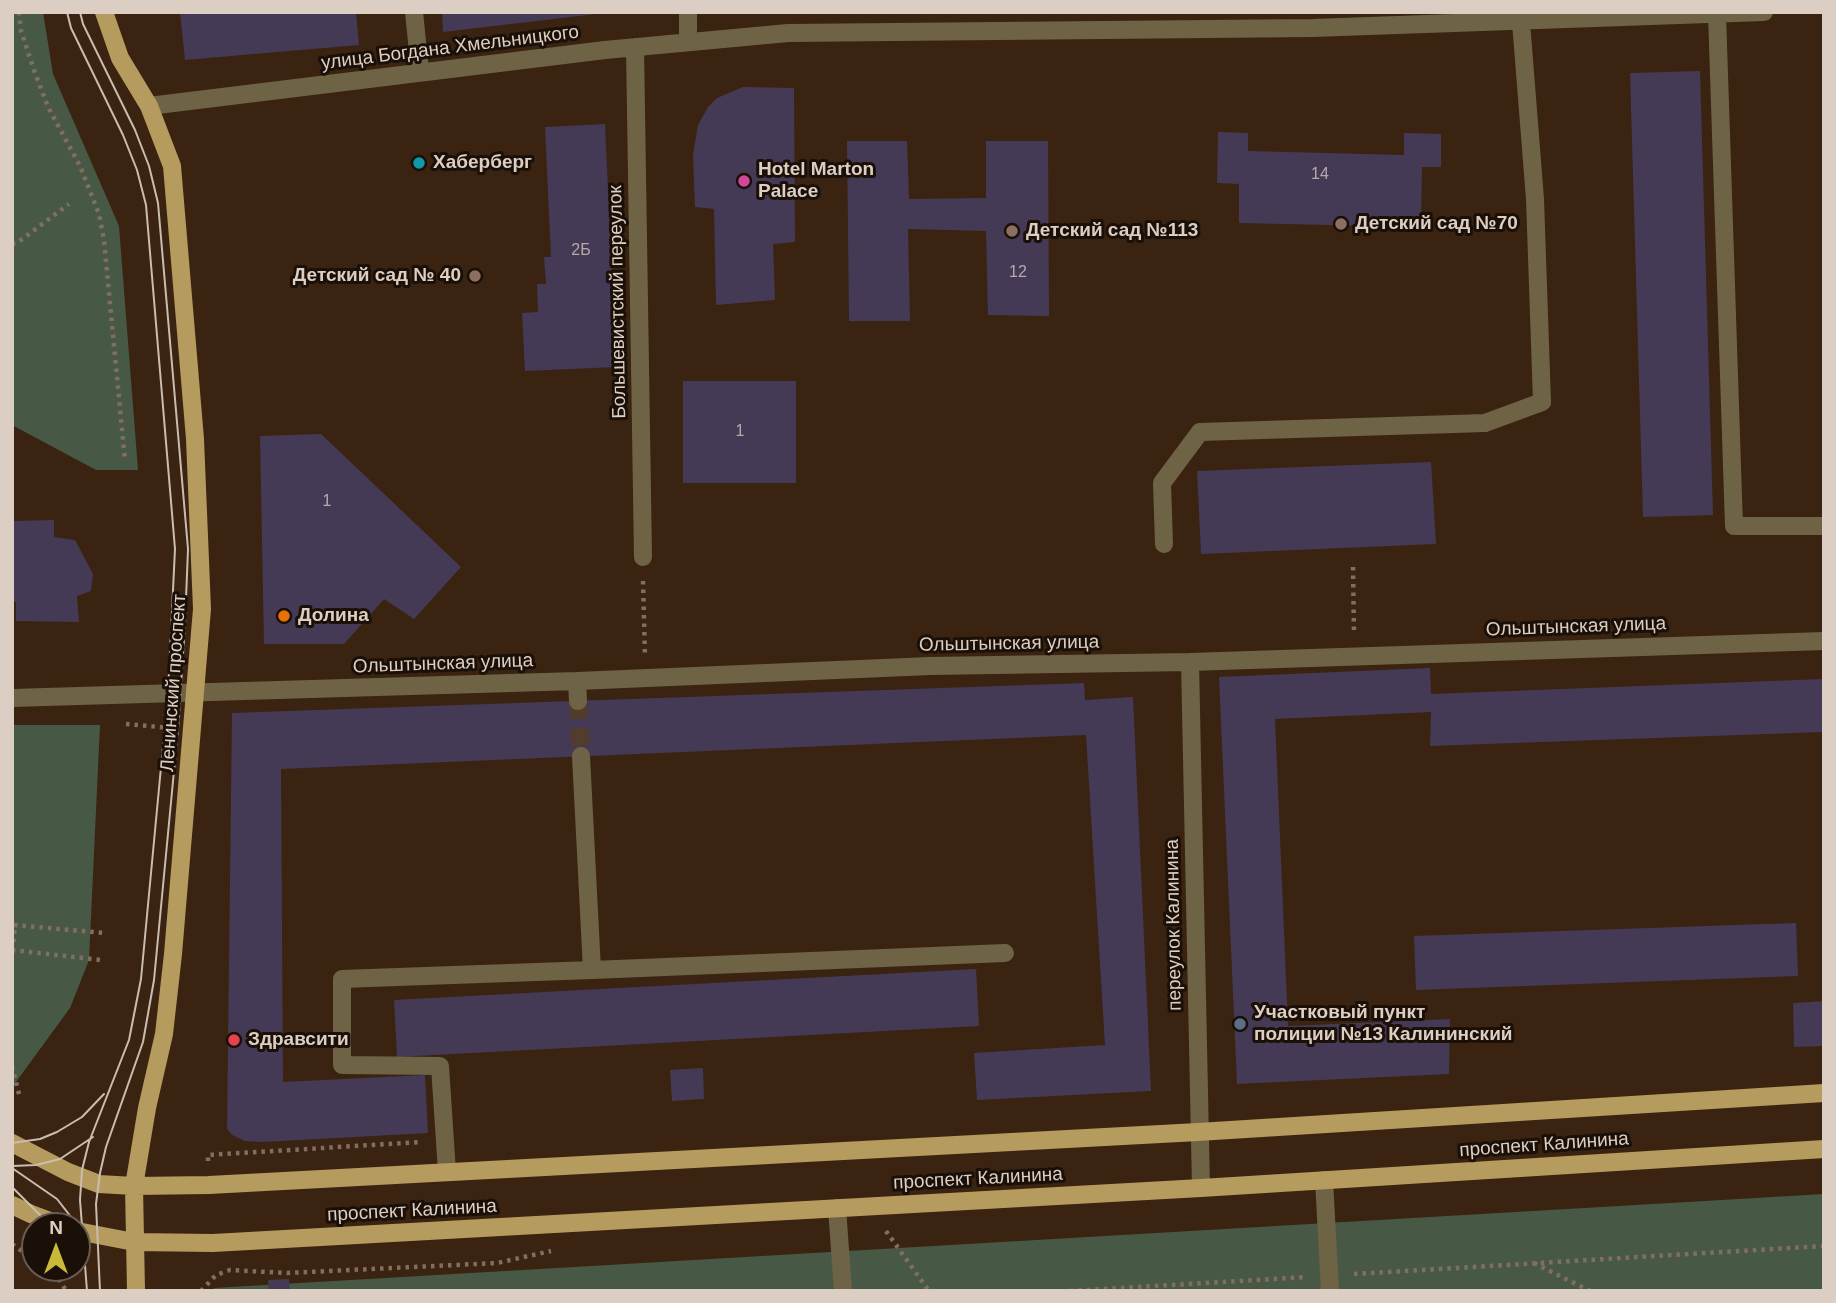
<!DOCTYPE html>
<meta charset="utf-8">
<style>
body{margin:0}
#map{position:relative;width:1836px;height:1303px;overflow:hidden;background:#3a2311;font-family:Helvetica,sans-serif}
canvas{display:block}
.frame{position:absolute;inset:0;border:14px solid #ddcec3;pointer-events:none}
.north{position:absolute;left:21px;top:1212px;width:70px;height:70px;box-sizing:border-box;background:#1a1008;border:2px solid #685c53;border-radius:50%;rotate:0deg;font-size:19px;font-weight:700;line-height:28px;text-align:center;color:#ddcec3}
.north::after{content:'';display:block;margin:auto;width:24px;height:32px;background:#caba3a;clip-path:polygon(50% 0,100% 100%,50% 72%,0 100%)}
</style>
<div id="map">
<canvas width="1836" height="1303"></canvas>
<div class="frame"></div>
<div class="north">N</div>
</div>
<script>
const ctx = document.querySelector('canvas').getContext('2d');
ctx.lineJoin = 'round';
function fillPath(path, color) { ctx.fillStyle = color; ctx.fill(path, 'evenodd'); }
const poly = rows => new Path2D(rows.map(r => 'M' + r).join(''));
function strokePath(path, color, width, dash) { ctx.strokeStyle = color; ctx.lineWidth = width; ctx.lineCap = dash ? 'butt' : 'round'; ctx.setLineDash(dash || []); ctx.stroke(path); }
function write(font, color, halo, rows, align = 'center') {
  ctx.font = font + ' Helvetica,sans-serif'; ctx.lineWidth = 6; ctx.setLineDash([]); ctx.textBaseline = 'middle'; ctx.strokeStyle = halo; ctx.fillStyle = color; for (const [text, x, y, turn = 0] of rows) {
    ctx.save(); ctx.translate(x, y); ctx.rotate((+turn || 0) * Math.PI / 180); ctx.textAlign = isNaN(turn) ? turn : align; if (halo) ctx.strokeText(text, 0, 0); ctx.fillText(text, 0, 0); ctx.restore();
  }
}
fillPath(poly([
 [12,12,43,12,53,74,119,226,138,470,96,470,12,425],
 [12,725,100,725,89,960,70,1008,13,1086],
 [1824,1194,1824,1291,213,1291,214,1288]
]), '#475945');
fillPath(poly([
 [180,12,356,12,359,45,185,60],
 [442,12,596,12,596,14,443,32],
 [1700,71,1713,515,1643,517,1630,73],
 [743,87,794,88,795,242,773,244,775,300,716,305,714,209,695,207,693,155,698,125,708,107,717,98],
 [605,124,616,367,525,371,522,313,538,312,537,284,546,284,544,257,551,257,545,127],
 [1218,132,1248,133,1248,151,1404,155,1404,133,1441,134,1441,167,1422,167,1421,227,1239,223,1239,184,1217,183],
 [847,141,907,141,909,199,986,198,986,141,1048,141,1049,316,988,315,986,231,908,229,910,321,849,321],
 [683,381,796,381,796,483,683,483],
 [321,434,461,567,414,619,384,599,344,644,264,644,260,436],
 [1431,462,1436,544,1201,554,1197,471],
 [54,520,54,537,75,540,93,574,91,591,77,596,79,622,16,621,16,602,12,602,12,521],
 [1430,668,1431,694,1824,679,1824,732,1430,746,1431,712,1275,719,1288,1026,1450,1019,1449,1074,1237,1084,1219,677],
 [1084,683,1085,700,1133,697,1151,1091,977,1100,974,1053,1105,1045,1086,735,281,769,283,1082,425,1075,428,1133,263,1142,245,1141,232,1135,227,1129,232,713],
 [1796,923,1798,976,1416,990,1414,936],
 [976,969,979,1026,397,1057,394,1000],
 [1824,1001,1824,1046,1794,1047,1793,1003],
 [703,1068,704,1099,672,1101,670,1070],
 [289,1279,290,1291,269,1291,268,1280]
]), '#453a55');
strokePath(poly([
 [578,701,581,756]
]), '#523d2c', 18, [18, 9]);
strokePath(poly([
 [19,12,21,31,35,73,48,107,80,166,99,214,104,240,125,461],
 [12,244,17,243,69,204],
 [1353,567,1354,633],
 [643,581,645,656],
 [126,724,170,728],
 [12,922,15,935,12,946],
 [14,925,104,933],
 [12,950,101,960],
 [12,1066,20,1098],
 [208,1161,208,1155,421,1142],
 [886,1231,929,1291],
 [12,1244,35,1260],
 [1534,1263,1590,1291],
 [46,1268,58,1277,66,1291],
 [1354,1274,1824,1246],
 [201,1291,216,1275,230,1270,287,1273,497,1263,551,1251],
 [1070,1291,1306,1277]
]), '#826e60', 4.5, [3.5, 5]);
strokePath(poly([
 [414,12,420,71],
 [688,12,688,41],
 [1717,14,1734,526,1824,526],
 [635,47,643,557],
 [149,106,605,50,788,33,1313,28,1764,12],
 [1164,544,1162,483,1200,432,1485,423,1542,402,1535,199,1521,22],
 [1190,662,1201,1188],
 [577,681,578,701],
 [12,698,577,681,930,666,1190,662,1824,641],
 [581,756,592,970,1005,953],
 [447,1172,440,1066,342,1065,342,979,592,970],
 [1324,1180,1330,1291],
 [837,1208,843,1291]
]), '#6f6346', 18);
strokePath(poly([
 [104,12,120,58,149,106,172,166,195,439,202,609,173,954,164,1034,147,1108,134,1186,136,1291],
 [12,1143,68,1172,99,1184,134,1186,209,1185,1198,1132,1824,1093],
 [12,1205,31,1214,63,1226],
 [77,1231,134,1242,213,1243,1201,1188,1824,1149]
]), '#b59b5e', 18);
strokePath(poly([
 [67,12,71,28,123,135,137,170,146,205,175,549,168,693,141,979,129,1040,89,1142,82,1170,80,1200,87,1291],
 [80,12,83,24,135,130,149,166,158,203,188,549,185,624,178,729,154,980,143,1042,106,1147,100,1173,96,1204,100,1291],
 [12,1143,40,1139,57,1132,82,1117,104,1094],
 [12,1166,36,1165,60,1159,93,1137],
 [12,1168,57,1199,82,1231],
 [12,1187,51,1226]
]), '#cbbcb0', 2);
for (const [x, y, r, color] of [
 [419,163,7,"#0f9aa8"],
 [744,181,7,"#d1479c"],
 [1341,224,7,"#8d6e63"],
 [1012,231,7,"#8d6e63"],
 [475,276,7,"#8d6e63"],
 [284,616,7,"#e8710a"],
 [1240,1024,7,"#5c6f8a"],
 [234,1040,7,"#e0444e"]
]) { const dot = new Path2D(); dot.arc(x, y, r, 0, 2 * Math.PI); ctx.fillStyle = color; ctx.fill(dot); strokePath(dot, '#1a1008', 2.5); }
write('16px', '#b7a9a8', null, [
 ["14",1320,175],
 ["2Б",581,251],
 ["12",1018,273],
 ["1",740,432],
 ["1",327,502]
]);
write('19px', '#ddcec3', '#1a1008', [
 ["улица Богдана Хмельницкого",450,48,-7],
 ["Большевистский переулок",618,302,-91],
 ["Ольштынская улица",1576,627,-2],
 ["Ольштынская улица",1009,644,-1],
 ["Ольштынская улица",443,664,-2],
 ["Ленинский проспект",174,683,-86],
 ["переулок Калинина",1174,925,-91],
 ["проспект Калинина",1544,1145,-4],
 ["проспект Калинина",978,1179,-3],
 ["проспект Калинина",412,1211,-3]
]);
write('bold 19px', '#ddcec3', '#1a1008', [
 ["Хаберберг",433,163],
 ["Hotel Marton",758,170],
 ["Palace",758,192],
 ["Детский сад №70",1355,224],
 ["Детский сад №113",1026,231],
 ["Детский сад № 40",461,276,"right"],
 ["Долина",298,616],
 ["Участковый пункт",1254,1013],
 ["полиции №13 Калининский",1254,1035],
 ["Здравсити",248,1040]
], 'left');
</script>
